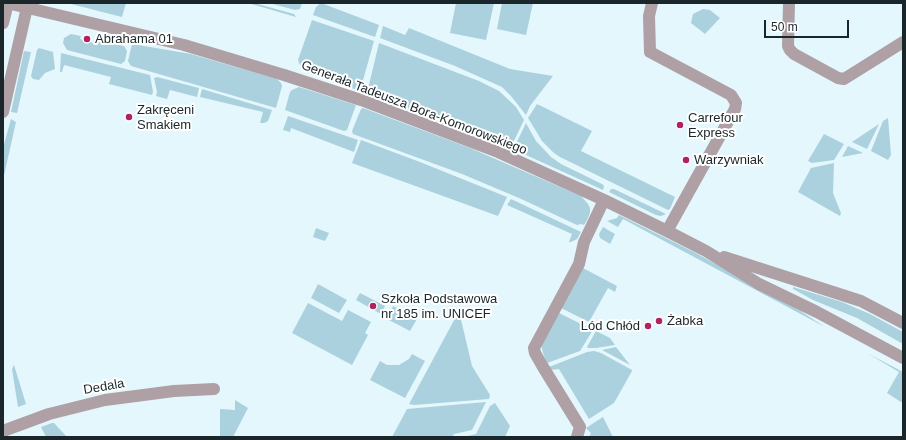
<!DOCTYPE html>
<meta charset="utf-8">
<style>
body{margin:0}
#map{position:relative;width:906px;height:440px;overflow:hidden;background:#e4f7fd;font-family:Helvetica,sans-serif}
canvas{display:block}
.frame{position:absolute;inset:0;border:4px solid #1a2629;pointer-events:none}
.scale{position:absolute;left:764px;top:20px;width:85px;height:18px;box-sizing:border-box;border:2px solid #1a2629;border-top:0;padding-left:5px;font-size:12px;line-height:14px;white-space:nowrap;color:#1a2629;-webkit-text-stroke:3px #fff;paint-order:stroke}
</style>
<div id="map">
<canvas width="906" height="440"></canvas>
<div class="frame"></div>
<div class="scale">50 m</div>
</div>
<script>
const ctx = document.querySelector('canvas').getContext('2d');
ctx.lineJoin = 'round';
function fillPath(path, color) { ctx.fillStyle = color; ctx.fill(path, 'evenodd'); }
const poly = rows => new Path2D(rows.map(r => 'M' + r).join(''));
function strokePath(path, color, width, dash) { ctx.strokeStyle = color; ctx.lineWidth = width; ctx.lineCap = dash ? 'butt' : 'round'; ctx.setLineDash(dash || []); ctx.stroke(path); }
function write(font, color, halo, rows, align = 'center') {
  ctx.font = font + ' Helvetica,sans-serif'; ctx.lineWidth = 4; ctx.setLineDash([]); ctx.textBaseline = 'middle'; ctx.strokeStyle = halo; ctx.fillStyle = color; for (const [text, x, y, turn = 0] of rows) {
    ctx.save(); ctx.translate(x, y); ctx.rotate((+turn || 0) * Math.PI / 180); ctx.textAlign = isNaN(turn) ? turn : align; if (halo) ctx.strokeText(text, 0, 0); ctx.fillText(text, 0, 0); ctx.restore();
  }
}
fillPath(poly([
 [71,3,126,3,122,17,71,4],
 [248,3,254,3,294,14,296,17],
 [269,3,302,3,300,9,295,10],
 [321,3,379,25,375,37,313,15,316,7],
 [456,3,494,3,486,40,450,33],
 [502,3,533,3,526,35,497,29],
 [703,9,710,10,720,18,705,34,691,23,693,14],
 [312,20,374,41,360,91,304,71,300,65,298,60],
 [383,26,405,35,409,28,510,69,553,76,530,106,526,115,511,96,502,87,493,83,455,66,380,38],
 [71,34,81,36,80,39,93,43,94,40,124,46,127,51,125,61,121,64,67,50,63,43,64,38],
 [379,43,479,81,499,91,516,107,524,120,511,147,508,147,367,93],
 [132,44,191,54,277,79,281,83,282,86,276,108,131,66,128,61],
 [39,48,53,52,55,69,45,73,39,80,33,79,31,76,37,50],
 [24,51,31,52,17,113,11,112],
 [61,53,150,75,153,92,152,95,109,84,111,77,64,65,62,72,60,72],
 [157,77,199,88,197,97,170,90,167,99,156,96,157,92,154,78],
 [299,87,356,105,347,130,344,131,285,110,290,92,292,90],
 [202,89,272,110,268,121,264,123,260,123,263,112,200,97],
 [537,104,592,131,581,151,675,197,670,209,668,210,560,157,554,153,542,141,528,118],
 [363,108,470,148,581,196,588,204,590,208,590,213,587,220,584,225,581,224,577,225,519,198,462,174,353,134,352,131,361,109],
 [288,116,358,140,354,152,291,128,290,132,283,130],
 [888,118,891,155,888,160,871,151,883,121],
 [11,119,16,122,3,180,3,148],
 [526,123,536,141,551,157,561,164,602,184,604,186,603,190,515,150,514,148],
 [879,124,867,149,852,142],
 [824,134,844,144,834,160,812,163,808,161],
 [361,140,420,162,507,197,498,216,352,163],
 [848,146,863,153,842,157],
 [834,163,833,193,841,213,840,216,798,192,811,168],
 [611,189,614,189,666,214,661,216,656,215,609,192],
 [511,199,581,232,577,239,571,242,569,242,572,234,507,205],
 [619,215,694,252,799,310,825,327,623,219,618,227,607,221,617,218],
 [603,227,615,234,610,244,600,238,599,234],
 [316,228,329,233,325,241,313,237],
 [581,267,617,286,615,292,608,288,589,322,561,308],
 [318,284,347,300,339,313,311,298],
 [793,287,842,302,870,314,903,332,903,344,857,318,813,300,793,289],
 [360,293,385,306,381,314,356,300],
 [308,303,342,321,348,310,371,322,365,333,368,335,352,365,292,333],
 [393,306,417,319,410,331,387,319],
 [459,311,472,366,490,395,489,399,414,405,409,404],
 [559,313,593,330,580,351,547,363,543,353,541,344],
 [596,331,610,338,615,345,596,348,588,348,587,347],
 [616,347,630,365,602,350],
 [594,351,601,353,632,370,632,371,614,403,589,419,559,369,551,370,549,367,587,352],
 [867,353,903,372,903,401,901,402,887,393,899,372],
 [412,354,425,361,405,398,370,380,380,361,387,365,399,365,409,359],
 [14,365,26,404,18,407,12,369],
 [235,400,248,408,233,437,220,437,220,409,235,410],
 [486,402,472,430,454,434,452,437,392,437,407,409],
 [495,403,510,426,505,437,463,437,476,434,490,406],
 [603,417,613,437,589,437,591,433,586,428],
 [52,423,54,423,67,437,46,437,41,427]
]), '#aad1dd');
strokePath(poly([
 [7,3,184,45,284,75,361,100,498,152,604,200,667,231,706,251,759,284,817,312,903,358],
 [652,3,649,16,650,52,731,95,736,103,735,109,667,231],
 [789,3,788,46,790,50,794,54,838,78,844,79,903,42],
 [3,23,8,3],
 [3,112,28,3],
 [724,257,861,301,903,323],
 [3,431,49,414,105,400,174,391,214,389],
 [577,437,580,427,543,367,535,353,534,348,579,264,584,242,604,200]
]), '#aea0a4', 12);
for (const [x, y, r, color] of [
 [87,39,4,"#af2360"],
 [129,117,4,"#af2360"],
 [680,125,4,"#af2360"],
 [686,160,4,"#af2360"],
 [373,306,4,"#af2360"],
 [659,321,4,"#af2360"],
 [648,326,4,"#af2360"]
]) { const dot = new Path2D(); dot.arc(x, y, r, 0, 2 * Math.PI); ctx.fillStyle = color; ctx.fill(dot); strokePath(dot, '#fff', 1.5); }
write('13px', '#1a2629', '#fff', [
 ["Abrahama 01",95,39],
 ["Zakręceni",137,110],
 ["Smakiem",137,125],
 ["Carrefour",688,118],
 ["Express",688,133],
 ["Warzywniak",694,160],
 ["Szkoła Podstawowa",381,299],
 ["nr 185 im. UNICEF",381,314],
 ["Żabka",667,321],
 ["Lód Chłód",640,326,"right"]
], 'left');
write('13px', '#1a2629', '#fff', [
 ["Generała Tadeusza Bora-Komorowskiego",414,108,21],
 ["Dedala",104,387,-10]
]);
</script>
